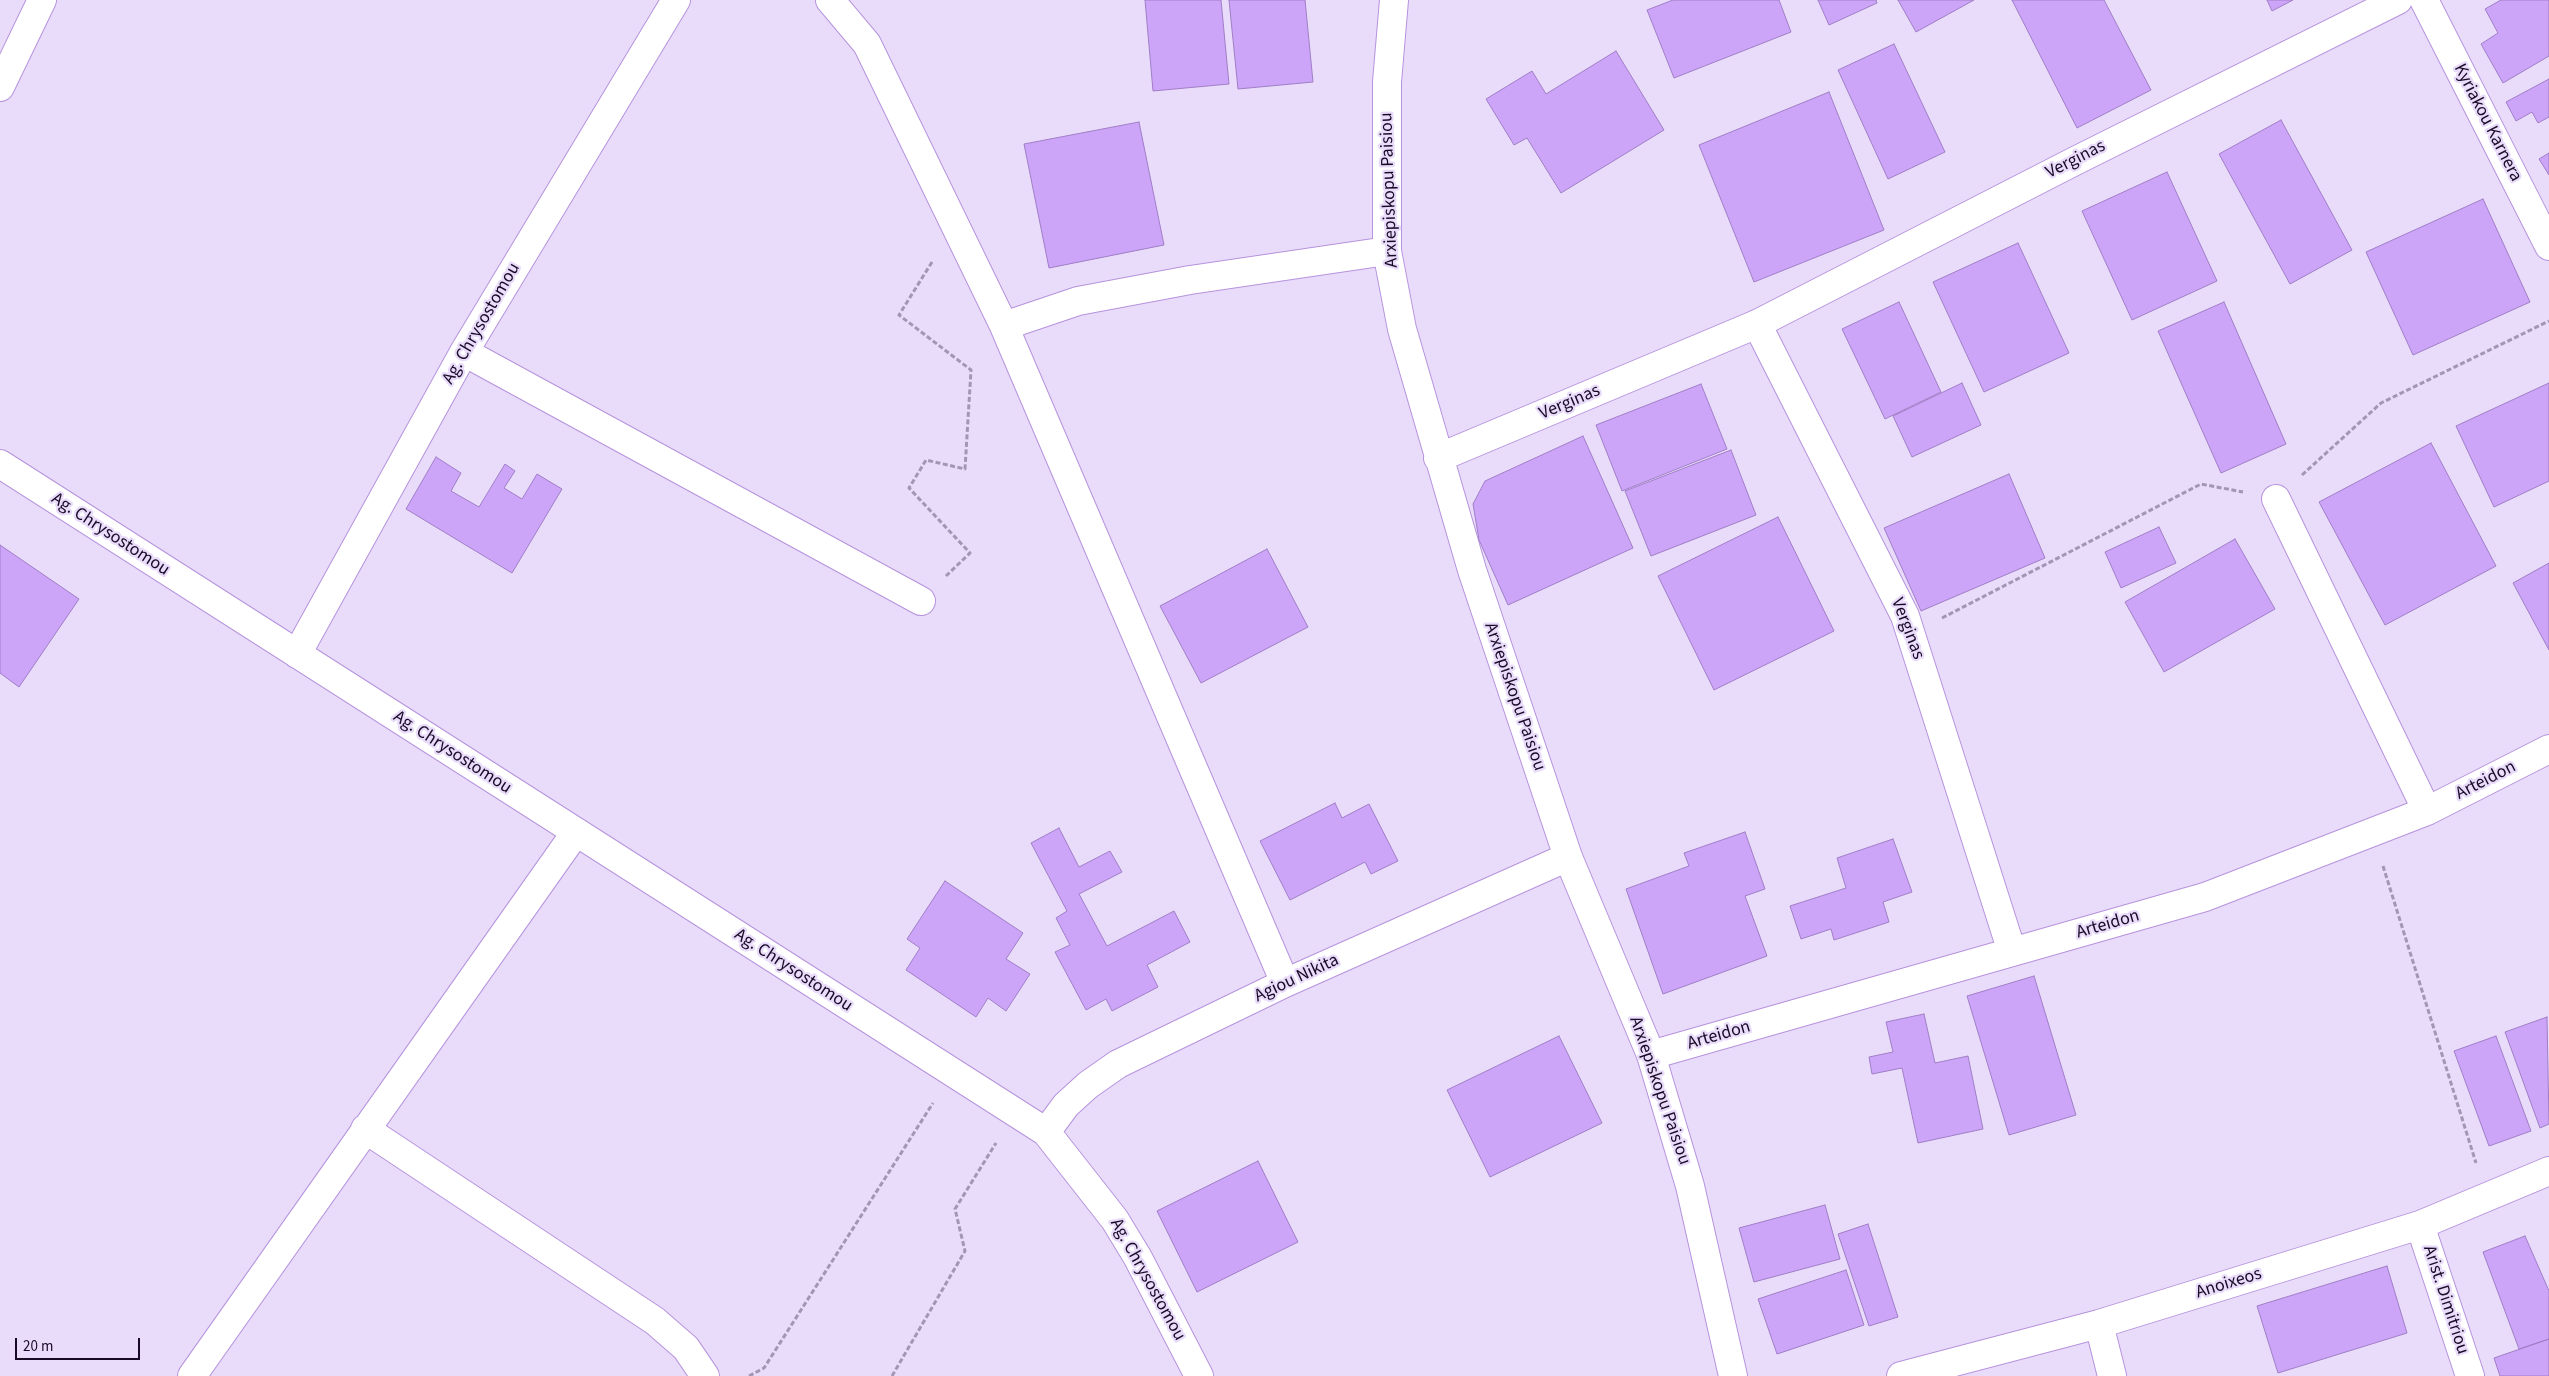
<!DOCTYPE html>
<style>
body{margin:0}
#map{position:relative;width:2549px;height:1376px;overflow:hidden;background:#e9dcfb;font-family:"Source Sans 3",sans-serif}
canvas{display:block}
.scale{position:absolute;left:15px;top:1338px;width:125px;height:22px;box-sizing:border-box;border:2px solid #180a25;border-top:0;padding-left:6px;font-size:15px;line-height:18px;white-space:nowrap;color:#180a25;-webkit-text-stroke:4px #e9dcfb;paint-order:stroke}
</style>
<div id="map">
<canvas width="2549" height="1376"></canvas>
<div class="scale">20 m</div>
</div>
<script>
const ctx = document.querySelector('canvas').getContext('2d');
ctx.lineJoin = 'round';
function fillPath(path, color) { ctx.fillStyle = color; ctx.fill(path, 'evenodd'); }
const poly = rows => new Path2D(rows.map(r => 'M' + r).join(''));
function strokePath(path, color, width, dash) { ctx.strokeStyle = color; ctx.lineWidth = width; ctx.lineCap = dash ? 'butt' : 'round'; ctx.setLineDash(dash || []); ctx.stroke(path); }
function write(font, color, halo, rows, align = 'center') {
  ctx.font = font + ' "Source Sans 3",sans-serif'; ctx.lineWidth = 4.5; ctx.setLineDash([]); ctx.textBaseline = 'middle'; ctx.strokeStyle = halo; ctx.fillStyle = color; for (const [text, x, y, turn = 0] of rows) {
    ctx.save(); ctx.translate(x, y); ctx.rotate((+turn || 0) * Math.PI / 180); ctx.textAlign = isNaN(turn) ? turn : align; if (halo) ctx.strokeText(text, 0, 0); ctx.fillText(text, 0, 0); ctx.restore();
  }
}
const building = poly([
 [1145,0,1221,0,1229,84,1153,91,1145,0],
 [1229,0,1305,0,1313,82,1238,89,1229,0],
 [1673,0,1779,0,1791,32,1674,78,1647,10,1673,0],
 [1818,0,1876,0,1877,3,1829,25,1818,0],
 [1898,0,1974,0,1916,32,1898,0],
 [2012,0,2104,0,2151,90,2077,128,2012,0],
 [2267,0,2293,0,2272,11,2267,0],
 [2501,0,2549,0,2549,56,2503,83,2481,44,2498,33,2485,9,2501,0],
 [1894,44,1945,152,1888,179,1838,70,1894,44],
 [1616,51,1664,130,1561,193,1527,138,1514,145,1486,99,1532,71,1546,94,1616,51],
 [2549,79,2549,117,2538,123,2532,112,2516,121,2506,102,2549,79],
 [1829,92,1884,230,1754,282,1699,145,1829,92],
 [2281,120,2352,250,2290,284,2219,154,2281,120],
 [1139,122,1164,245,1049,268,1024,144,1139,122],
 [2549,153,2549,175,2539,159,2549,153],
 [2167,172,2217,281,2132,320,2082,211,2167,172],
 [2483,199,2530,302,2413,355,2366,252,2483,199],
 [2018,243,2069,353,1984,392,1933,282,2018,243],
 [1899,302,1941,392,1885,419,1842,329,1899,302],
 [2224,302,2286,444,2221,473,2158,331,2224,302],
 [1962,383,1981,425,1912,457,1893,416,1962,383],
 [2549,383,2549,481,2494,507,2456,426,2549,383],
 [1701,384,1727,449,1622,491,1596,425,1701,384],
 [1583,436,1633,548,1508,605,1479,540,1473,504,1485,481,1583,436],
 [2431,443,2496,566,2385,625,2319,502,2431,443],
 [1731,450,1756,515,1651,556,1625,491,1731,450],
 [436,457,461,473,451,491,479,507,505,464,515,471,504,488,522,499,537,474,562,489,512,573,406,509,436,457],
 [2009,474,2045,558,1921,611,1884,528,2009,474],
 [1778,517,1834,631,1714,690,1658,576,1778,517],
 [2159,527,2176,563,2121,588,2105,552,2159,527],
 [2235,539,2275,609,2164,672,2125,602,2235,539],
 [0,545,79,599,19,687,0,673,0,545],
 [1267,549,1308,627,1201,683,1160,606,1267,549],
 [2549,563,2549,650,2513,583,2549,563],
 [1335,803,1342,818,1369,804,1398,861,1371,874,1365,862,1290,900,1260,841,1335,803],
 [1059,828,1079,867,1110,851,1122,872,1079,894,1107,946,1174,911,1190,942,1147,965,1158,987,1112,1011,1106,999,1086,1010,1055,952,1070,945,1056,918,1067,911,1031,843,1059,828],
 [1745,832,1765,889,1745,896,1767,956,1663,994,1626,889,1689,866,1684,853,1745,832],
 [1893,839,1912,892,1883,902,1889,922,1834,940,1831,929,1801,939,1790,906,1846,888,1837,858,1893,839],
 [945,881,1023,933,1006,959,1030,974,1006,1011,988,998,976,1017,906,970,920,948,907,939,945,881],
 [2034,976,2076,1115,2009,1135,1967,996,2034,976],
 [1924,1014,1935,1063,1968,1056,1983,1129,1918,1143,1902,1068,1872,1074,1869,1057,1893,1052,1886,1022,1924,1014],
 [2547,1017,2549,1124,2540,1128,2505,1032,2547,1017],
 [1559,1036,1602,1123,1490,1177,1447,1090,1559,1036],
 [2496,1036,2531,1131,2489,1146,2454,1051,2496,1036],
 [1258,1161,1298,1242,1197,1292,1157,1211,1258,1161],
 [1825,1205,1840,1259,1754,1282,1739,1228,1825,1205],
 [1868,1224,1898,1317,1869,1326,1838,1234,1868,1224],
 [2525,1236,2549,1291,2549,1339,2519,1349,2483,1252,2525,1236],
 [2387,1266,2407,1333,2278,1373,2257,1306,2387,1266],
 [1846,1270,1864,1325,1777,1354,1758,1299,1846,1270],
 [2549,1339,2549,1376,2500,1376,2494,1358,2549,1339]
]);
fillPath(building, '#cca4f8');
strokePath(building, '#a07ec6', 1);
const minor = poly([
 [830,0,867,44,1004,326],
 [2424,0,2549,246],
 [0,87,42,0],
 [1757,324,1905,616,2012,952],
 [464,352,921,601],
 [0,464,1046,1132,1115,1220,1138,1258,1199,1376],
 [2276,499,2427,811],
 [297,654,464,352,676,0],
 [1285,983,1004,326,1078,301,1190,280,1387,251],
 [1651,1055,2205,897,2427,811,2549,749],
 [365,1129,655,1321,686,1348,705,1376],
 [1046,1132,1066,1105,1088,1085,1118,1064,1285,983,1568,857],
 [2420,1225,2470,1376],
 [2099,1324,2112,1376],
 [192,1376,576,832],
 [1901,1376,2099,1324,2420,1225,2549,1171]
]);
const tertiary = poly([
 [1394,0,1387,82,1387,251,1402,329,1472,570,1568,857,1651,1055,1690,1186,1733,1376],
 [1438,458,1757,324,2077,160,2398,0]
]);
strokePath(minor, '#b693dc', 30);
strokePath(tertiary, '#b693dc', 30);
strokePath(poly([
 [932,262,899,315,971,370,965,469,926,460,909,488,970,553,946,576],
 [2302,475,2381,403,2549,321],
 [1942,618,2201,484,2243,492],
 [2383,866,2476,1163],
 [749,1376,764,1368,933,1103],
 [892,1376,965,1251,955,1209,996,1143]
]), '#a396b4', 3, [5, 2.5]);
strokePath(minor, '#fff', 28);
strokePath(tertiary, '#fff', 28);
write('18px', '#180a25', '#e9dcfb', [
 ["Kyriakou Karnera",2487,123,63],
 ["Verginas",2076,160,-27],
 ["Arxiepiskopu Paisiou",1390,190,-92],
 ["Ag. Chrysostomou",482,324,-60],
 ["Verginas",1570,403,-23],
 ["Ag. Chrysostomou",110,535,33],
 ["Verginas",1907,629,69],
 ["Arxiepiskopu Paisiou",1514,697,71],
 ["Ag. Chrysostomou",452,753,33],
 ["Arteidon",2486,781,-27],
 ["Arteidon",2108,925,-16],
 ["Ag. Chrysostomou",793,971,33],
 ["Agiou Nikita",1297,979,-25],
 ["Arteidon",1719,1036,-16],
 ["Arxiepiskopu Paisiou",1659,1091,71],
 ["Ag. Chrysostomou",1147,1280,61],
 ["Anoixeos",2229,1284,-17],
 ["Arist. Dimitriou",2445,1300,72]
]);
</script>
